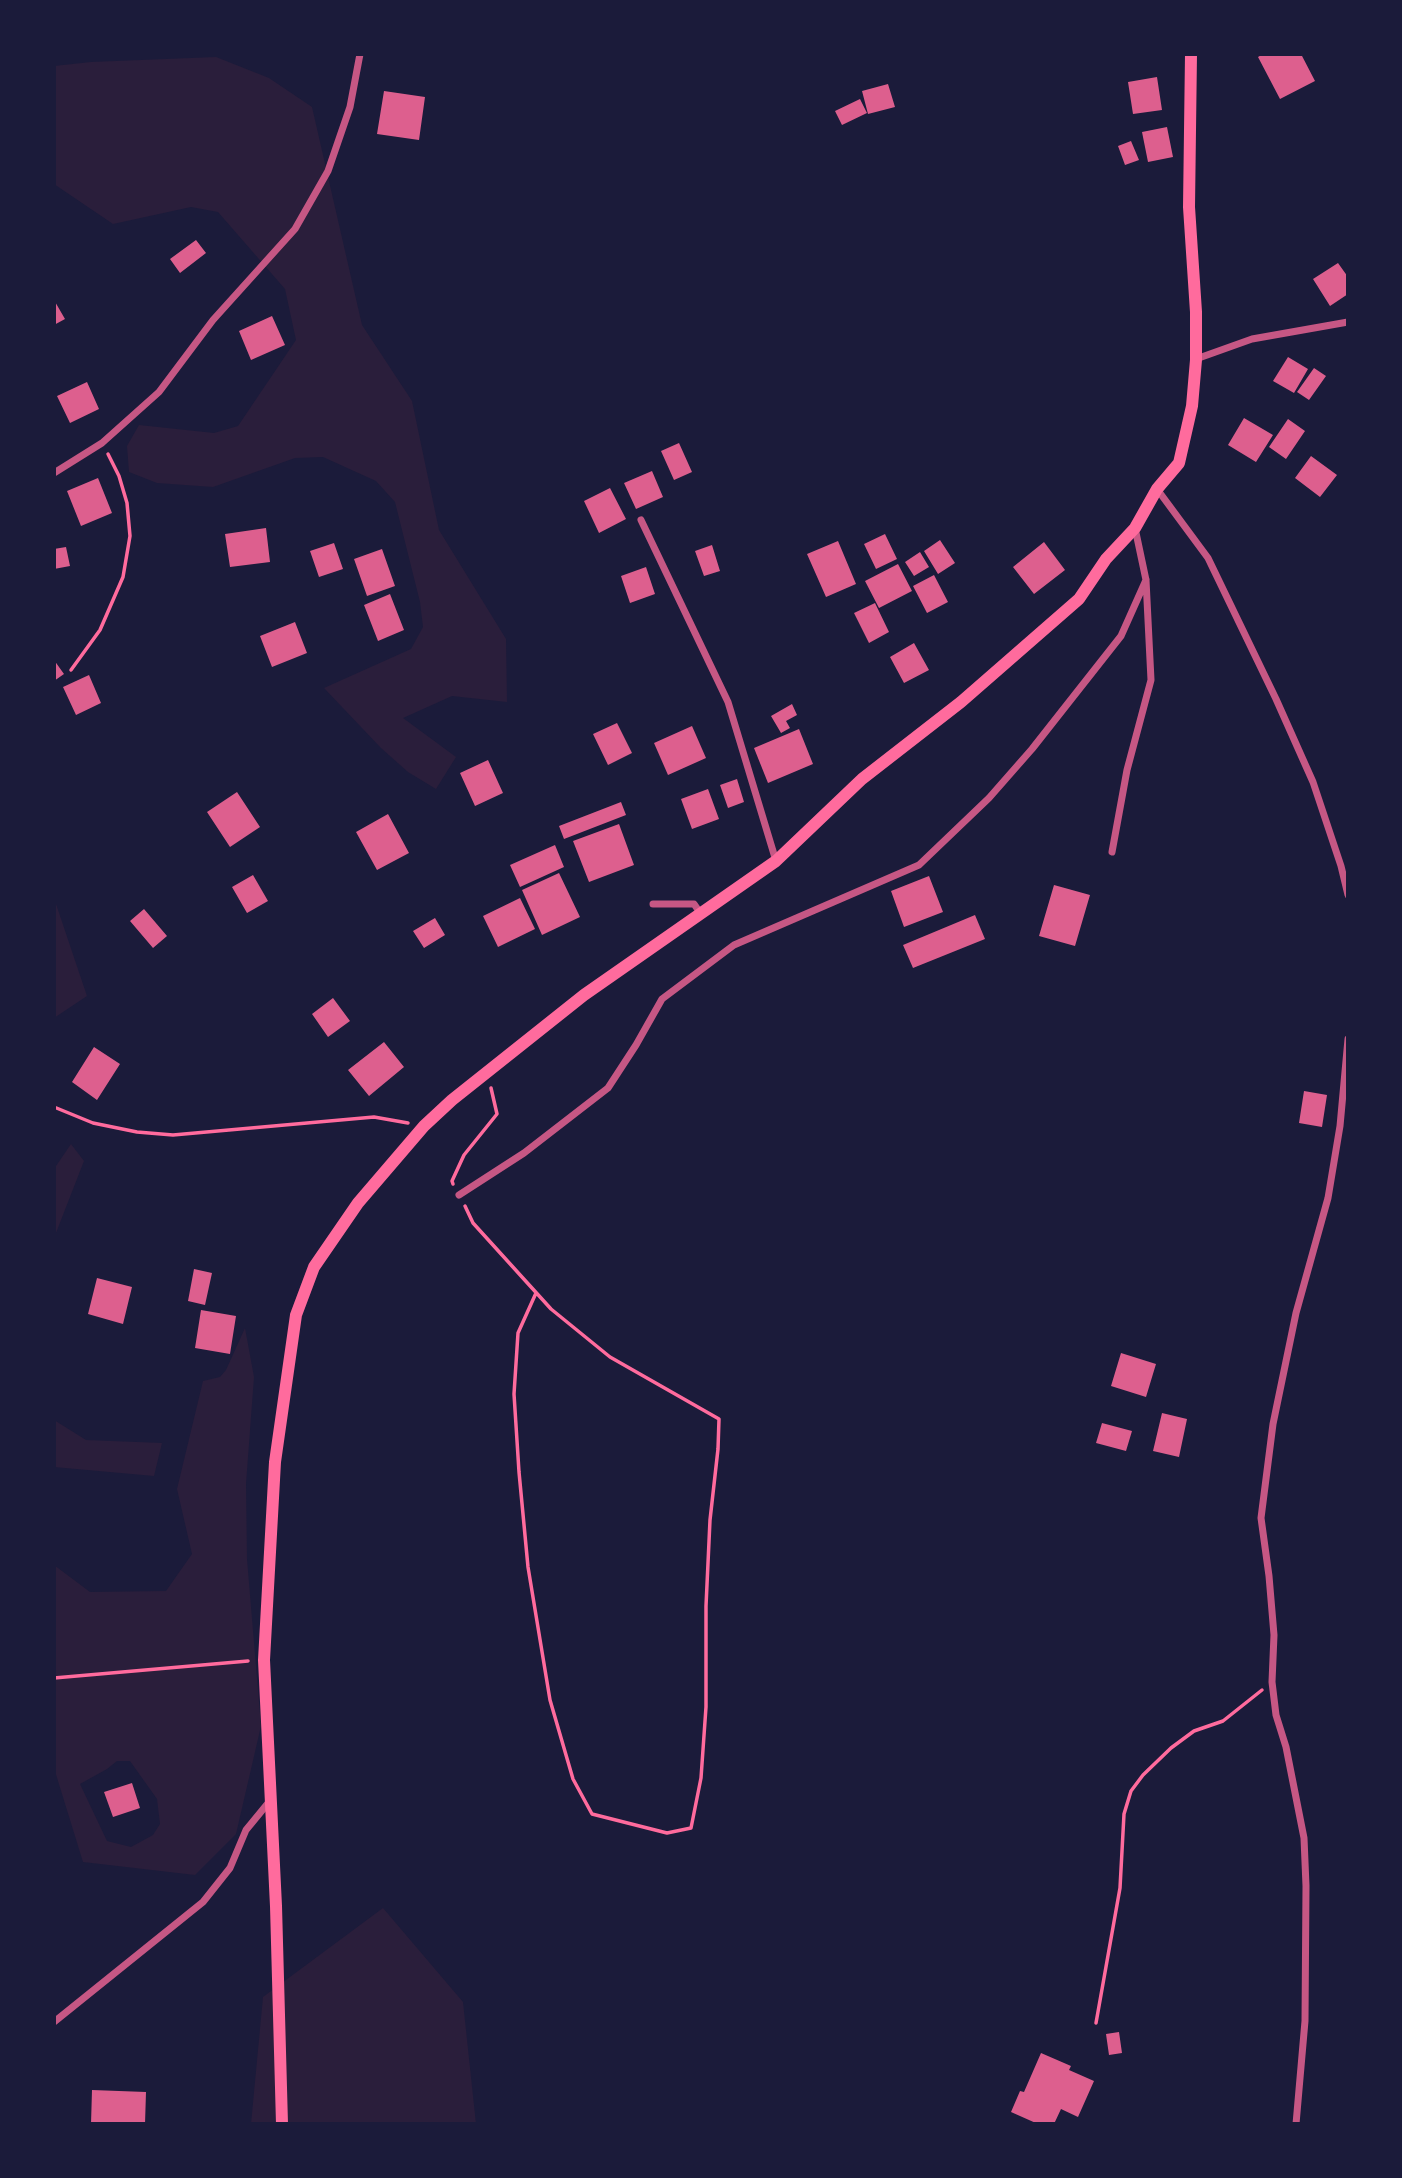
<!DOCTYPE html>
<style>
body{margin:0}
#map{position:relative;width:1402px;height:2178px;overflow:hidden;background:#1b1b3a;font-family:Barlow,sans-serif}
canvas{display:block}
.frame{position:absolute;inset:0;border:56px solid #1b1b3a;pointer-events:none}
</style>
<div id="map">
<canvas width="1402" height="2178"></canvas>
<div class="frame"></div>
</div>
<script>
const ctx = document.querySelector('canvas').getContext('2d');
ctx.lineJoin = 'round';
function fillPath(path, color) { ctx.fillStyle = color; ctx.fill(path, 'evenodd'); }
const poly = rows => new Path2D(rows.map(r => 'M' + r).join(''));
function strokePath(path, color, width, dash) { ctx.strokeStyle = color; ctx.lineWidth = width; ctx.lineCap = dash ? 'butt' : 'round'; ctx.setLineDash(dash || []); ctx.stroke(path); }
fillPath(poly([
 [216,57,269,78,312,107,362,325,412,401,439,530,506,639,507,702,452,696,403,718,456,757,436,789,408,772,381,748,324,688,411,649,423,627,420,602,395,502,376,481,323,457,295,458,213,487,157,483,129,472,127,446,139,425,214,433,238,426,296,340,285,289,218,212,191,207,113,224,54,184,54,66,91,62],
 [54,898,87,996,54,1018],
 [71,1144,84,1161,54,1238,54,1169],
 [245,1328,254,1377,246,1484,247,1559,261,1726,236,1834,195,1875,83,1862,54,1768,54,1565,90,1592,166,1591,192,1554,177,1489,203,1381,220,1377,226,1370],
 [117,1761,130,1761,157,1799,160,1824,153,1835,131,1847,107,1841,80,1784,107,1769],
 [54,1420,86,1440,162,1443,154,1476,54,1467],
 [383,1908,463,2002,476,2124,251,2124,263,1997]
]), '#2a1e3b');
fillPath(poly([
 [1263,54,1301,54,1315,81,1280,99,1258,57],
 [1157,77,1162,110,1133,114,1128,82],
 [888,84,895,107,868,114,862,91],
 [384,91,425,97,419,140,377,134],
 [860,99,867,113,842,125,835,111],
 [1167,127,1173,157,1148,162,1142,132],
 [1131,141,1139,160,1125,165,1118,146],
 [196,240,206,253,180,273,170,259],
 [1338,263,1348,277,1348,294,1330,306,1313,279],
 [54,300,65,319,54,325],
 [272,316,285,345,251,360,239,331],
 [1288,357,1308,369,1294,393,1273,381],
 [1314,368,1326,376,1309,400,1297,392],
 [87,382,99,409,70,423,57,396],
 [1244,418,1273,435,1256,462,1228,445],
 [1288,419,1305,431,1286,459,1269,447],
 [679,443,692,472,674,480,661,451],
 [1311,456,1337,475,1320,497,1295,478],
 [652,471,663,497,636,509,624,483],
 [98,478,112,513,81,526,67,491],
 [610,488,626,519,599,533,584,501],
 [266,528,270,562,230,567,225,534],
 [885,534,897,559,876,569,864,544],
 [940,540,955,563,938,574,924,551],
 [838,541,856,584,826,597,807,554],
 [1044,542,1065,570,1034,594,1013,567],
 [334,543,343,569,319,577,310,551],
 [712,545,720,571,704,576,695,551],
 [66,547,70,566,54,569,54,549],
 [382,549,395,586,367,596,354,559],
 [920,552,929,567,914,576,905,562],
 [898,564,912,591,879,608,865,581],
 [646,567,655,594,630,603,621,576],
 [934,575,948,602,927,613,913,586],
 [390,594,404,630,378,641,364,605],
 [875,603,889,632,869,643,854,613],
 [295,622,307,653,272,667,260,636],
 [914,643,929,670,904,683,890,657],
 [54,660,64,674,54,681],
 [89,675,101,703,76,715,63,687],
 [792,704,797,715,786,721,790,728,781,733,771,716],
 [617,723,632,753,608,765,593,734],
 [692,726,706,758,668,775,654,743],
 [799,729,813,764,768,783,754,748],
 [488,760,503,793,475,806,460,773],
 [737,779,744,802,728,808,720,785],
 [708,789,719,819,692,829,681,799],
 [237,792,260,827,230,847,207,812],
 [621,802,626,815,564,839,559,826],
 [388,814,409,853,377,870,356,832],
 [619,824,634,865,589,882,573,841],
 [555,845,564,867,520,887,510,865],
 [559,873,580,917,542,935,522,890],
 [253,875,268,901,247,913,232,887],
 [929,876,943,912,904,927,891,891],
 [1054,885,1090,895,1075,946,1039,936],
 [520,898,535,929,498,947,483,916],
 [144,909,167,936,153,948,130,921],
 [975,915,985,939,913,968,903,945],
 [435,918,445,935,424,948,413,931],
 [333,998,350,1021,328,1037,312,1014],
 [384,1042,404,1067,369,1096,348,1070],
 [94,1047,120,1064,97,1100,72,1082],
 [1304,1091,1327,1095,1322,1127,1299,1123],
 [194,1269,212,1273,205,1305,188,1301],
 [97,1278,132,1287,123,1324,88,1314],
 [201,1310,236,1316,230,1354,195,1348],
 [1121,1353,1156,1364,1146,1397,1111,1386],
 [1162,1413,1187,1419,1179,1457,1153,1451],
 [1102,1423,1132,1431,1126,1451,1096,1443],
 [132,1783,140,1808,113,1817,104,1792],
 [1119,2032,1122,2053,1109,2055,1106,2034],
 [1041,2053,1071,2066,1069,2070,1094,2081,1078,2117,1061,2109,1054,2124,1038,2124,1011,2112,1020,2091,1024,2092],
 [92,2090,146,2092,145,2124,91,2124]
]), '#dd5f8e');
strokePath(poly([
 [71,670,100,630,123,577,130,536,127,503,119,476,108,454],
 [54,1107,93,1123,137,1132,173,1135,374,1117,408,1123],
 [453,1184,452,1181,464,1155,497,1114,491,1088],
 [465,1206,473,1223,551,1309,610,1357,719,1419,718,1449,710,1520,706,1606,706,1707,701,1778,691,1828,667,1833,592,1814,573,1779,550,1700,528,1567,519,1472,514,1394,518,1333,536,1293],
 [54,1678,248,1661],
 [1096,2023,1120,1888,1124,1814,1131,1791,1143,1775,1171,1748,1194,1731,1223,1721,1262,1690]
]), '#ff6b9d', 3.5);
strokePath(poly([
 [1196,359,1252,339,1348,322],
 [54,473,102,443,159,392,213,320,295,229,328,171,350,107,360,54],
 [1157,489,1208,558,1276,699,1313,782,1341,866,1348,895],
 [641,520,728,702,776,861],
 [1112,852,1127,770,1151,680,1146,580,1135,528],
 [653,904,694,904,701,914],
 [459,1195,524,1153,608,1088,636,1045,662,999,734,945,919,865,989,798,1032,749,1121,636,1146,580],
 [54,2022,203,1902,230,1868,246,1830,269,1802],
 [1296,2124,1305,2021,1306,1886,1304,1838,1286,1747,1276,1715,1272,1682,1274,1635,1269,1576,1261,1518,1273,1424,1296,1313,1328,1198,1340,1126,1348,1039]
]), '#c65784', 7);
strokePath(poly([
 [282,2124,276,1906,264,1660,275,1462,296,1315,314,1267,358,1203,424,1126,452,1100,584,995,776,861,862,779,961,702,1079,599,1106,559,1135,528,1157,489,1179,463,1192,406,1196,360,1196,312,1189,207,1191,54]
]), '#ff6b9d', 12);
</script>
